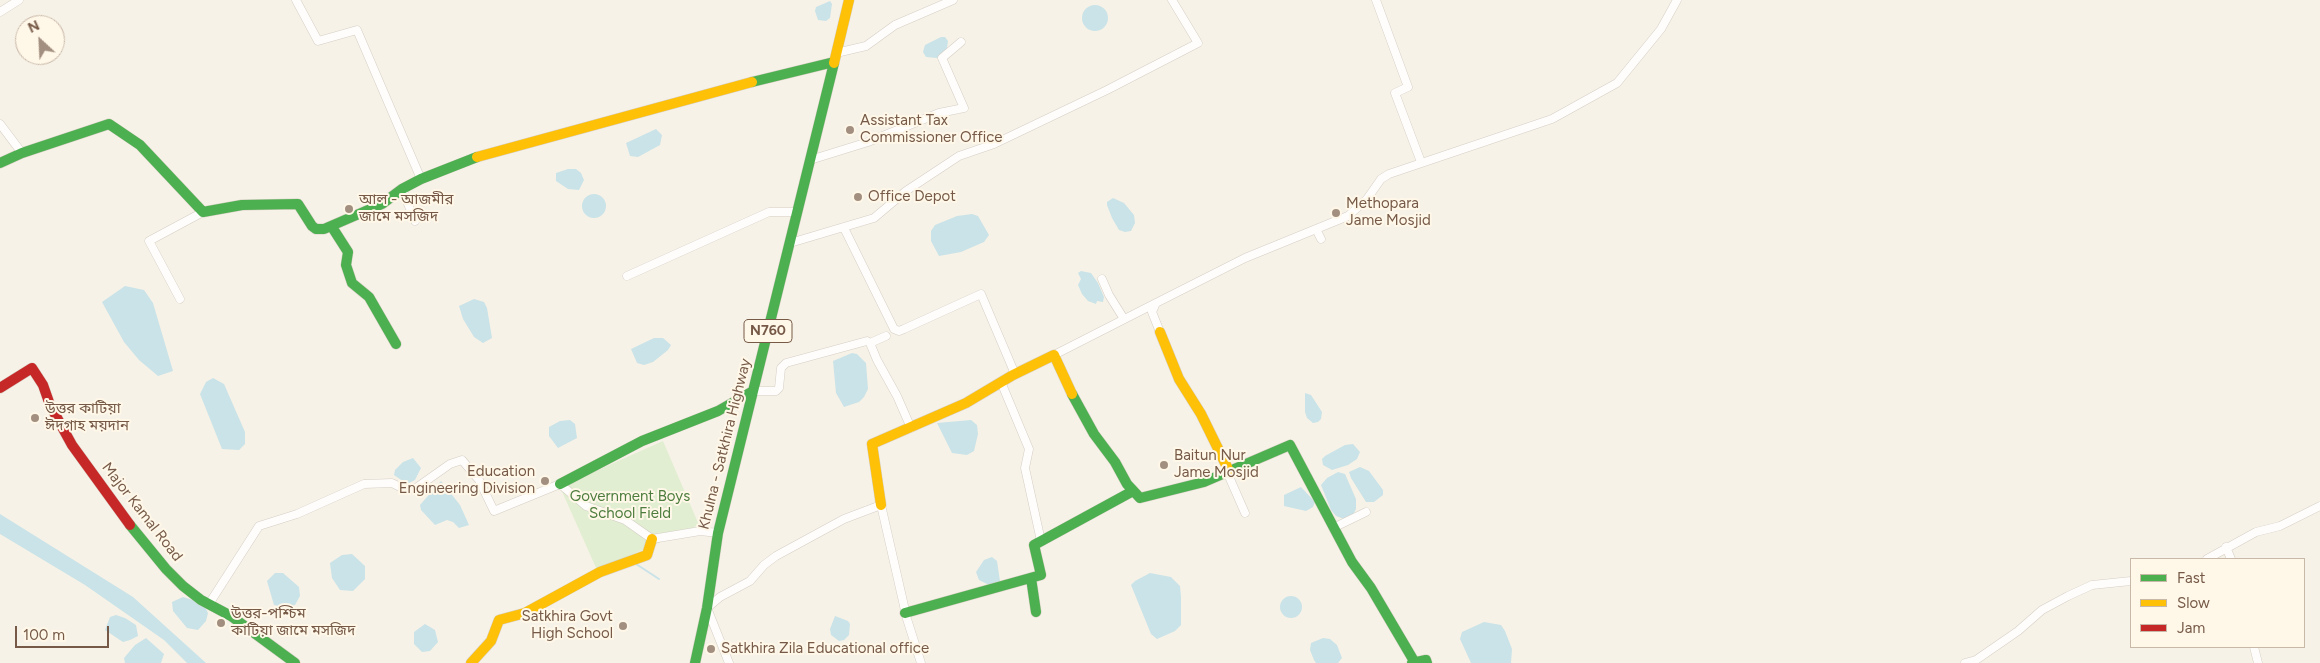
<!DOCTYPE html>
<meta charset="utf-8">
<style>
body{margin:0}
#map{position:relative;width:2320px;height:663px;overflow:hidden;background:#f7f2e7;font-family:Figtree,sans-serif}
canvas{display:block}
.legend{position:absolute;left:2130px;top:558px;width:175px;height:90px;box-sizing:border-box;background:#fff7e8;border:1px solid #c8b8a8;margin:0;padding:6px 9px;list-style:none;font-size:15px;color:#765a47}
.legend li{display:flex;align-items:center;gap:10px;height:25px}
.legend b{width:25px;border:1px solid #c8b8a8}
.north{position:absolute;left:15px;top:15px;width:50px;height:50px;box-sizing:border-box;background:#fff7e8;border:1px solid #c8b8a8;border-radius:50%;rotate:335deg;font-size:14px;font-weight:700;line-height:20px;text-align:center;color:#765a47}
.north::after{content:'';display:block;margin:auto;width:18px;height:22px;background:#a38f7f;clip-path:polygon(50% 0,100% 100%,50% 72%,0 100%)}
.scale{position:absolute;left:15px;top:626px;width:94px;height:22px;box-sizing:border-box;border:2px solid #765a47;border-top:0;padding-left:6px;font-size:15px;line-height:18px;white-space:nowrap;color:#765a47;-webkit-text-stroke:4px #fff7e8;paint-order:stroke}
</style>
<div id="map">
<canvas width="2320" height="663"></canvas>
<ul class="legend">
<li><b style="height:6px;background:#4caf50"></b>Fast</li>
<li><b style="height:6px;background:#ffc107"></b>Slow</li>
<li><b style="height:6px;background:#c62828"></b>Jam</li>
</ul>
<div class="north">N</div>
<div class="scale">100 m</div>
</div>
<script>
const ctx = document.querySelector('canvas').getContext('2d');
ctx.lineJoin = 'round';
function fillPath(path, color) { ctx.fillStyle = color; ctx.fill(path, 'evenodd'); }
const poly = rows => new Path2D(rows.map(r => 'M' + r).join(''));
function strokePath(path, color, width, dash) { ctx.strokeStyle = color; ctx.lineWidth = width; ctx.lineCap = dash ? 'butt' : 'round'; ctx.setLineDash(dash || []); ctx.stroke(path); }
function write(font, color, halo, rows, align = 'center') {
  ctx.font = font + ' Figtree,"Noto Sans Bengali",sans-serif'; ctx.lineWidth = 4; ctx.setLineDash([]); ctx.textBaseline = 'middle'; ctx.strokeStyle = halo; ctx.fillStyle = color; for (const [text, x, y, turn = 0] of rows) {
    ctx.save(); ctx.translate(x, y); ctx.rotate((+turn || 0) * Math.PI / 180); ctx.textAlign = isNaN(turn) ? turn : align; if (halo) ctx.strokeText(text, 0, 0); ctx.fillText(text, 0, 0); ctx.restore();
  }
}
fillPath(poly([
 [663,441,699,525,597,570,560,487]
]), '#e1eed1');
fillPath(poly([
 [830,1,832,4,830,18,826,21,818,20,815,11,816,7],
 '1082 18a13 13 0 1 1 26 0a13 13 0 1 1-26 0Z',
 [941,37,945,37,948,41,947,48,937,58,926,57,923,52,925,45],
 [656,129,662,135,660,145,638,157,630,156,626,143],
 [568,169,576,169,581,173,584,180,579,190,568,189,556,181,556,173],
 '582 206a12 12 0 1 1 24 0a12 12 0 1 1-24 0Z',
 [1113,198,1124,203,1134,215,1135,223,1131,231,1125,232,1119,230,1112,218,1107,205,1107,202],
 [972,214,978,216,989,235,984,242,961,252,939,256,931,241,931,231,935,225,957,216],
 [1081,271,1091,273,1098,283,1104,297,1103,302,1097,301,1096,304,1088,301,1082,294,1078,285,1081,279,1078,273],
 [125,286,144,290,153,303,173,371,158,376,139,360,124,342,102,302],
 [474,299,484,302,487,308,492,338,483,343,474,337,463,319,459,306],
 [654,338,663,338,671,345,668,350,653,362,644,365,637,363,631,349],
 [852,353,857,354,866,363,868,389,864,397,859,402,844,407,836,393,833,361],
 [213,378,224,384,245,432,245,444,239,450,222,449,200,394,206,382],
 [1305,393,1311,395,1322,412,1321,419,1318,422,1313,423,1307,418,1305,412],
 [570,420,575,424,577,438,558,448,549,436,549,427,560,421],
 [971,420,977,425,978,434,974,451,967,455,952,453,937,423],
 [1353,444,1360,452,1357,459,1348,465,1332,470,1323,465,1322,459,1325,456,1345,445],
 [413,458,421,468,415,480,407,484,394,475,395,470,403,462],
 [1360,467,1369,471,1383,490,1383,495,1374,502,1366,502,1351,478,1349,472],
 [1338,472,1345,474,1356,499,1356,509,1353,515,1344,519,1336,516,1331,510,1321,485,1327,478],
 [441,481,460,505,469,525,459,528,453,522,447,520,435,525,421,510,420,505],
 [1301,487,1315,502,1313,507,1306,511,1284,506,1284,495],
 [0,514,133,597,206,663,187,663,164,640,85,585,0,534],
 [352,554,365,566,365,579,353,591,340,590,332,578,330,563,342,555],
 [992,557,997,561,1000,581,996,584,987,584,979,580,976,572,984,560],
 [275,573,283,573,299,587,300,596,295,605,288,608,274,605,267,581],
 [1150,573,1171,577,1180,586,1181,597,1181,625,1175,631,1157,639,1151,634,1131,585,1135,581],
 '1280 607a11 11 0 1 1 22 0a11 11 0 1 1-22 0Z',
 [183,597,196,601,206,609,208,613,206,621,198,630,187,628,173,611,172,602],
 [116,615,125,618,136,625,138,636,130,640,123,642,105,630,110,617],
 [835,616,848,621,850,624,849,635,844,640,839,641,831,635,830,629],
 [1484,622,1501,625,1505,631,1512,649,1511,663,1471,663,1460,639,1462,632],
 [425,624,435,630,438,642,430,651,422,652,414,644,414,632],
 [146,638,164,654,161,663,125,663,124,658,135,645],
 [1323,638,1330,639,1337,645,1342,658,1338,663,1316,663,1314,660,1310,650,1311,643]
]), '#c9e3e8');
strokePath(poly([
 [636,564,659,579]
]), '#c9e3e8', 2);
const street = poly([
 [296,0,318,41,357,30,421,179],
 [1376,0,1408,87,1395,93,1421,162],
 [0,12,19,0],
 [836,53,866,46,895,25,953,0],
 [0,124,22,153],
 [810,160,868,142,939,113,964,108,942,58,961,42],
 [402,189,415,221],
 [844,228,894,329,899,331,904,329,981,294,1015,374],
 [1316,229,1321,239],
 [790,243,874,218,906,191,959,156,994,144,1107,90,1198,43,1172,0],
 [627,276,769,212,797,212],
 [1102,279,1109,295,1124,319],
 [180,299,149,241,203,212],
 [1160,332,1152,312,1156,303,1245,258,1348,216,1367,199,1381,179,1389,174,1552,119,1617,83,1661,29,1677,0],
 [870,343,877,360,897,396,911,428],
 [1054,355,1156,303],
 [1001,382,1029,449,1025,468,1041,541],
 [753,391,776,391,779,388,781,368,786,363,867,341,870,343,886,336],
 [1227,472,1245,513],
 [1333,528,1366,512],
 [2226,547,2231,559],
 [2207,559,2256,532,2280,526,2320,506],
 [209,604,259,526,297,514,364,484,392,483,406,490,416,488,450,464,462,460,479,480,494,511,560,484,586,506,625,520,652,539,700,531,718,533],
 [2254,647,2258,663],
 [729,663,707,608,720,597,750,581,764,565,776,556,844,519,881,505,907,619,921,663],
 [1965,663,1976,660,2018,631,2042,610,2068,596,2092,585,2131,581]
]);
const fast = poly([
 [752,82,834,62],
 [0,163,22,153,109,124,140,145,203,212,242,205,298,204,312,226,316,229,324,229,382,204,402,189,421,179,477,157],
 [332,227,348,252,346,265,352,283,369,297,396,344],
 [1072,394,1094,434,1115,462,1127,484,1140,498,1204,482,1290,445,1352,562,1371,588,1414,661],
 [560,484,642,441,718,411,753,391],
 [130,525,166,569,183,586,201,600,231,616,295,663],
 [1031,578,1036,612],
 [905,613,1041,575,1034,545,1133,491],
 [695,663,707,608,718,533,834,63],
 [1412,663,1426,660,1427,663]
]);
const slow = poly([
 [834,63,849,0],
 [477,157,752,82],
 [1160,332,1179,379,1201,414,1229,471],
 [881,505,872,444,966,403,1013,375,1054,355,1072,394],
 [471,663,491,641,499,620,525,613,600,572,647,555,652,539]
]);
const jam = poly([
 [0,388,32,368,43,385,50,405,72,445,130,525]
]);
strokePath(street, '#d5cec5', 9);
strokePath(fast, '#d6cec4', 11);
strokePath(slow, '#d6cec4', 11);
strokePath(jam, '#d6cec4', 11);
strokePath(street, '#fefdfb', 8);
strokePath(fast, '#4caf50', 10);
strokePath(slow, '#ffc107', 10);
strokePath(jam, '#c62828', 10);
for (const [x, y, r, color] of [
 [850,130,5,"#a38f7f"],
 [858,197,5,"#a38f7f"],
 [349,209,5,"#a38f7f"],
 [1336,213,5,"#a38f7f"],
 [35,418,5,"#a38f7f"],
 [1164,465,5,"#a38f7f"],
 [545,481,5,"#a38f7f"],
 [221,623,5,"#a38f7f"],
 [623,626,5,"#a38f7f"],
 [711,649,5,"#a38f7f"]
]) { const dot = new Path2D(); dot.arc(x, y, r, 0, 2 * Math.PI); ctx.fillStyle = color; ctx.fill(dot); strokePath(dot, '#fff7e8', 2); }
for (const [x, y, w] of [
 [768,331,48]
]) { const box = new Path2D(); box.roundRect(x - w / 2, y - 11.5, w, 23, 4); ctx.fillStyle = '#fff7e8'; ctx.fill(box); strokePath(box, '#765a47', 1); }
write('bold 14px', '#765a47', null, [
 ["N760",768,331]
]);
write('15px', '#765a47', '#fff7e8', [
 ["Assistant Tax",860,121],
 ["Commissioner Office",860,138],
 ["Office Depot",868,197],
 ["আল - আজমীর",359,200],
 ["জামে মসজিদ",359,217],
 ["Methopara",1346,204],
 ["Jame Mosjid",1346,221],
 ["উত্তর কাটিয়া",45,409],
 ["ঈদগাহ ময়দান",45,426],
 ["Baitun Nur",1174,456],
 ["Jame Mosjid",1174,473],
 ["Education",535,472,"right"],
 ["Engineering Division",535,489,"right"],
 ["উত্তর-পশ্চিম",231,614],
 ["কাটিয়া জামে মসজিদ",231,631],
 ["Satkhira Govt",613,617,"right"],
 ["High School",613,634,"right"],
 ["Satkhira Zila Educational office",721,649]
], 'left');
write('15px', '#765a47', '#fff7e8', [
 ["Khulna - Satkhira Highway",725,444,-76],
 ["Major Kamal Road",142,512,52]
]);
write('15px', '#4d7d3e', '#fff7e8', [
 ["Government Boys",630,497],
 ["School Field",630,514]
]);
</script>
